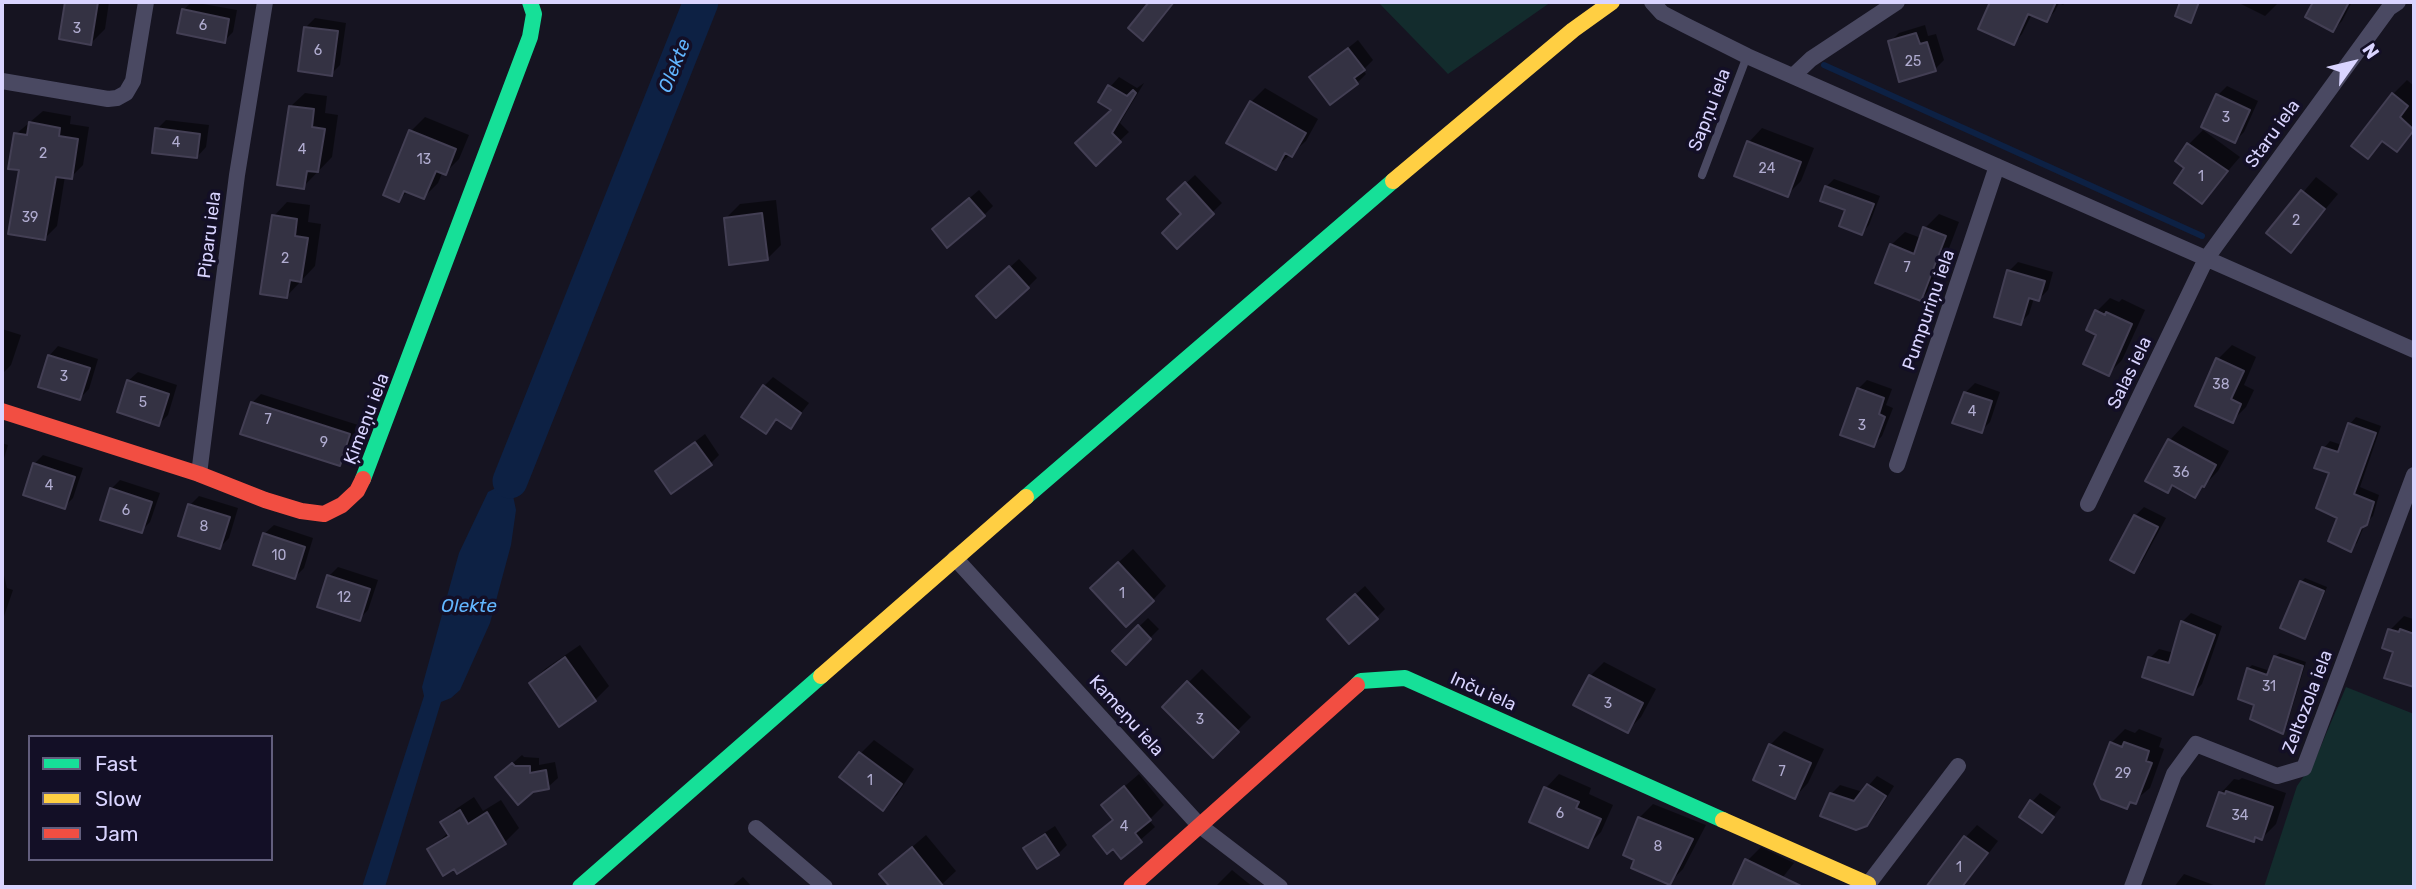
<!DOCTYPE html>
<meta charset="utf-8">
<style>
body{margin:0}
#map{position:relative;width:2416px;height:889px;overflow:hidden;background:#161421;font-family:Rubik,sans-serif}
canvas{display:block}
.frame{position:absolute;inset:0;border:4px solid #d9d4ff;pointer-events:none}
.legend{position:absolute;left:28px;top:735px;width:245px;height:126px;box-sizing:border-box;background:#130f26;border:2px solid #625e7d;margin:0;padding:9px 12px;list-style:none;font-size:21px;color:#d9d4ff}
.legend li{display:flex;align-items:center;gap:14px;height:35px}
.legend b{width:35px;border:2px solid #625e7d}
.north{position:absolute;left:2318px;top:28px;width:70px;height:70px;-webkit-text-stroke:5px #130f26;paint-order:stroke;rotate:56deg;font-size:19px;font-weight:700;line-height:28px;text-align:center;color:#d9d4ff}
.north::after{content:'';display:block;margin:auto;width:24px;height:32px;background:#d9d4ff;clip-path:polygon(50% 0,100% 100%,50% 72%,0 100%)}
</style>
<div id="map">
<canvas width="2416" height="889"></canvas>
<div class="frame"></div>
<ul class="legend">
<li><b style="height:9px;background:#16e098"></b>Fast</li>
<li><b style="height:9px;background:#ffcf43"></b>Slow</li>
<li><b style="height:9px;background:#f24e42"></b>Jam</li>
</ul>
<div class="north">N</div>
</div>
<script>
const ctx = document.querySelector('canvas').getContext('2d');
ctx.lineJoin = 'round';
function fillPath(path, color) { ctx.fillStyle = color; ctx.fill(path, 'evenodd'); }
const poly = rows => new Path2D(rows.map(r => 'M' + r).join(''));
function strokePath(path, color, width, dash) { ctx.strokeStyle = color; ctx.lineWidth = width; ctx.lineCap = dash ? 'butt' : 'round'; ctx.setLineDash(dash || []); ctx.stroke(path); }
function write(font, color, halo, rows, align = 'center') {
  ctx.font = font + ' Rubik,sans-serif'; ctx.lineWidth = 7; ctx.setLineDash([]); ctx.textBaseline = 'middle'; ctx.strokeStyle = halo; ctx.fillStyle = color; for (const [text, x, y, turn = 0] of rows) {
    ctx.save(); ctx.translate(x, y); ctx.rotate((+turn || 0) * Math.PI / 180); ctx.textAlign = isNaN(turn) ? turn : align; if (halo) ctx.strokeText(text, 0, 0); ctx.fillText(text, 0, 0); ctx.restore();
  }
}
fillPath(poly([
 [1378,2,1551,2,1448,74],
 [2346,687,2414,714,2414,887,2264,887,2297,786,2315,760]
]), '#132c2d');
fillPath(poly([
 [510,481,516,510,511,545,490,623,460,690,451,698,441,702,385,887,362,887,424,696,422,687,459,553,488,492]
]), '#0d2144');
fillPath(poly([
 [66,2,109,2,105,29,91,43,61,38],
 [192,2,237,10,233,32,224,41,183,10],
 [1992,2,2066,2,2063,5,2059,3,2055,11,2047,20,2032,14,2022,34,2014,43,1980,28],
 [2237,2,2279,2,2265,16],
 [2315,2,2352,2,2342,21,2333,30,2307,17],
 [315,18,346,23,340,65,331,74,306,27],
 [1925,25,1928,36,1936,34,1944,60,1935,69,1890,42,1899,33],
 [1358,40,1373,60,1363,70,1366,74,1357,83,1312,77],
 [1119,77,1137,88,1144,83,1120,123,1129,132,1096,163,1114,110,1110,87],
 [2407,80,2414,86,2412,102,2414,104,2414,132,2397,150,2384,140,2368,157,2393,94],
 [2227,86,2258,101,2244,132,2235,141,2218,95],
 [1265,88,1318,119,1306,141,1275,168,1251,102],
 [305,93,327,96,325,113,338,115,332,157,303,187,291,106],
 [43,111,71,116,70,124,89,127,83,165,71,177,65,176,57,226,45,238,21,169,16,134],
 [425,117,469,135,459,159,445,173,443,171,438,183,424,197,408,191,399,200,385,194,411,131],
 [166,120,209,125,206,147,197,157,157,129],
 [1762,128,1814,148,1801,181,1787,195,1749,142],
 [2203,130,2240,157,2202,201,2187,168,2177,161,2189,144],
 [1195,175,1222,203,1177,247,1183,214,1169,199],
 [2316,177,2338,194,2291,250,2269,233],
 [1834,179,1880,196,1869,225,1862,233,1847,209,1822,200,1827,186],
 [979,190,993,206,984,215,943,221],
 [776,200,781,245,767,259,726,218,740,204],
 [287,202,310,205,308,222,321,224,315,266,286,297,274,216],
 [1939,214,1959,222,1935,285,1921,299,1891,245,1905,232,1921,238,1925,228],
 [1019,259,1037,278,1028,287,988,287],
 [2018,262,2053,272,2048,290,2039,299,2034,298,2029,314,2020,323,2009,271],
 [2110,298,2119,302,2122,299,2145,310,2122,360,2108,374,2099,334,2097,311],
 [2,329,21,335,11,365,2,374],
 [2232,345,2256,357,2244,385,2254,390,2246,407,2232,421,2218,359],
 [58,346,98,359,89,389,80,398,49,356],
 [138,372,177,385,168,415,159,424,128,381],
 [773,377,809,403,791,426,778,418,766,432,743,417,764,386],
 [1867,380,1892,389,1886,405,1893,408,1882,436,1873,445,1858,389],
 [1975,383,2000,392,1990,422,1981,431,1955,422,1966,392],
 [261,394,358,425,349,455,340,464,252,403],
 [2356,417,2381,426,2360,487,2379,495,2373,516,2365,524,2357,543,2351,549,2339,517,2331,472,2324,448,2330,441,2342,445,2350,424],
 [2183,426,2229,451,2218,471,2195,495,2175,484,2168,491,2148,480,2170,440],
 [705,434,719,455,710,464,657,471],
 [2,443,8,445,2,465],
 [43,455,83,468,73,498,64,507,34,464],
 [120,480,160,493,150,522,141,531,111,489],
 [199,496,238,508,229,538,220,547,190,505],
 [2144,507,2166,518,2142,562,2133,571,2135,516],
 [274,525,313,538,304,568,295,577,264,534],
 [1133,549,1166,586,1153,600,1106,574],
 [2,567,7,588,13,590,2,622],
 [338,567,378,580,368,610,359,619,329,576],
 [2305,578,2327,587,2309,632,2305,636,2301,582],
 [1365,586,1385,609,1376,618,1338,610],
 [2191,613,2222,626,2202,684,2193,693,2150,658,2159,649,2174,653,2182,622],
 [2404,616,2413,619,2414,617,2414,685,2387,677,2395,651,2390,630],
 [1148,618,1159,629,1126,662,1114,651],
 [580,645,609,686,595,700,531,683,545,669],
 [2280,653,2306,662,2286,728,2282,732,2256,704,2248,669,2252,665,2270,671,2275,657],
 [1604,662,1656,689,1641,717,1627,731,1590,676],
 [1202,669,1251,717,1213,755,1164,707],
 [2125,729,2135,733,2139,729,2162,738,2159,747,2164,749,2150,788,2127,807,2111,743],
 [1784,731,1824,749,1808,783,1795,797,1770,745],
 [874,740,914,769,897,795,883,809,860,754],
 [522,755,524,757,539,758,539,765,555,762,558,778,548,787,506,769],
 [1139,774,1164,805,1149,820,1155,827,1121,857,1113,847,1096,836,1114,819,1103,805],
 [1559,774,1591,788,1589,794,1613,805,1601,832,1587,846,1546,788],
 [1877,776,1894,786,1876,815,1866,825,1831,794,1840,785,1863,792],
 [2242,778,2286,793,2276,824,2262,838,2257,836,2253,840,2221,793,2234,779,2239,780],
 [2040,793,2061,807,2042,831,2032,802],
 [474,797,483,811,501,800,519,828,505,842,458,872,429,850,448,833,442,823,456,809],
 [1653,804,1706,825,1683,869,1669,883,1637,859,1639,818],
 [1977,825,1998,841,1963,887,1928,887,1966,837],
 [1055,826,1067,845,1058,854,1026,848,1035,839],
 [926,835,956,871,939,887,892,887,881,874],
 [1761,847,1794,863,1783,877,1795,887,1734,887,1747,861],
 [1232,870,1253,887,1215,887],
 [2184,874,2219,887,2174,887],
 [743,877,752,887,731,887]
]), '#0007');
strokePath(poly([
 [1824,65,2202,236]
]), '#0d2144', 6);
strokePath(poly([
 [510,481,701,2]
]), '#0d2144', 35);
const building = poly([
 [65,2,98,2,91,45,59,39,65,2],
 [1149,2,1174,2,1143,41,1128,28,1149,2],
 [1990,2,2056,2,2047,22,2028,14,2014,45,1978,29,1990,2],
 [2180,2,2199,2,2191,23,2175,16,2180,2],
 [2313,2,2349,2,2333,32,2305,17,2313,2],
 [182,9,229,19,225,43,177,33,182,9],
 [304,27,338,31,332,76,298,71,304,27],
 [1916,33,1920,44,1927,42,1936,71,1899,82,1888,41,1916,33],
 [1348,48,1365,70,1354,78,1358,84,1330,105,1309,77,1348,48],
 [1108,85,1127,96,1133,90,1136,93,1112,133,1121,142,1096,166,1075,143,1111,110,1098,102,1108,85],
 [2392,93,2408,106,2400,117,2414,130,2397,152,2382,141,2368,159,2351,146,2392,93],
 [2216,94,2250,110,2235,143,2201,127,2216,94],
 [1250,101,1306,133,1292,157,1285,153,1276,170,1226,143,1250,101],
 [289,106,314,109,312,127,325,129,318,172,307,171,304,189,277,185,289,106],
 [29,122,60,128,59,136,78,139,72,179,56,177,45,240,8,234,19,170,8,169,14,133,27,135,29,122],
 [155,128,200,134,197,158,152,153,155,128],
 [409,130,456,149,446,175,436,171,424,199,404,191,399,202,383,195,409,130],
 [1747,141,1801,162,1788,197,1734,176,1747,141],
 [2187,143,2228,171,2202,204,2174,183,2184,168,2175,161,2187,143],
 [1185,182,1214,214,1177,249,1162,233,1181,214,1167,199,1185,182],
 [1825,186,1874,204,1862,235,1839,226,1845,210,1820,201,1825,186],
 [2301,190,2325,209,2291,253,2266,233,2301,190],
 [969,198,985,216,947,248,932,229,969,198],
 [762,213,768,260,729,265,724,218,762,213],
 [272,215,297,219,295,236,308,238,301,282,290,280,287,298,260,294,272,215],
 [1923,227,1946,236,1921,301,1875,283,1890,244,1914,254,1923,227],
 [1009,266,1029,288,996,318,976,296,1009,266],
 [2007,270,2045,281,2039,301,2029,298,2021,325,1994,317,2007,270],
 [2095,310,2105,315,2106,312,2132,324,2109,376,2083,364,2096,335,2086,330,2095,310],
 [48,355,90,368,80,400,38,387,48,355],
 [2216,358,2244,371,2231,399,2241,404,2233,423,2195,406,2216,358],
 [127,380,169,394,159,426,117,412,127,380],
 [763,385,801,413,791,429,776,419,766,434,741,417,763,385],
 [1857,388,1884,398,1879,414,1885,417,1874,447,1840,435,1857,388],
 [1964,392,1992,401,1982,433,1952,423,1964,392],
 [251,402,350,434,340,466,240,434,251,402],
 [2348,423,2376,433,2354,494,2374,502,2367,525,2361,528,2351,552,2328,541,2337,518,2316,508,2329,473,2314,468,2322,447,2338,452,2348,423],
 [2168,439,2216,465,2204,487,2202,486,2195,498,2172,485,2168,493,2145,481,2168,439],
 [695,442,712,465,671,494,655,471,695,442],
 [33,463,75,477,65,509,23,495,33,463],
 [110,488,152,502,142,533,100,520,110,488],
 [188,504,230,517,220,549,178,536,188,504],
 [2134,515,2158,527,2134,573,2110,560,2134,515],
 [263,533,305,547,295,579,253,565,263,533],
 [1118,562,1154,601,1126,627,1090,588,1118,562],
 [327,575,370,589,360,621,317,607,327,575],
 [2300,581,2324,591,2305,639,2280,628,2300,581],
 [1355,594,1378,619,1349,644,1327,619,1355,594],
 [2181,621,2215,635,2193,695,2142,677,2148,657,2169,663,2181,621],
 [1138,625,1151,639,1126,665,1112,651,1138,625],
 [2388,629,2399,632,2400,629,2414,634,2414,687,2384,678,2393,652,2382,648,2388,629],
 [2274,656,2303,666,2283,734,2250,719,2254,705,2238,699,2247,668,2267,675,2274,656],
 [565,657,596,701,559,727,529,683,565,657],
 [1589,675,1643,703,1628,733,1573,705,1589,675],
 [1187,681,1239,732,1213,758,1162,707,1187,681],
 [2110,742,2122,747,2124,742,2149,751,2146,761,2152,763,2136,804,2130,802,2127,809,2101,799,2094,784,2110,742],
 [1769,744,1811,763,1795,799,1753,780,1769,744],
 [859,752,902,784,883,811,839,777,859,752],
 [512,763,515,766,530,766,530,773,546,770,549,789,533,792,518,805,495,777,512,763],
 [1867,784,1886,796,1867,826,1856,830,1820,816,1830,793,1854,801,1867,784],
 [1124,786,1151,820,1135,833,1142,842,1121,859,1113,849,1107,854,1093,836,1113,820,1101,805,1124,786],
 [1544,787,1579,802,1576,808,1601,819,1588,848,1529,822,1544,787],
 [2226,791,2273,807,2262,840,2255,837,2254,842,2207,826,2219,792,2225,794,2226,791],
 [2030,800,2054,817,2042,833,2019,817,2030,800],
 [460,810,468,824,487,812,506,844,457,874,454,869,443,876,427,849,449,836,440,822,460,810],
 [1638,817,1693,839,1670,885,1631,868,1634,860,1623,855,1638,817],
 [1045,834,1059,855,1037,869,1023,848,1045,834],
 [1964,836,1988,853,1962,887,1926,887,1964,836],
 [912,847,944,887,890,887,879,874,912,847],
 [1745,859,1803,887,1732,887,1745,859]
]);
fillPath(building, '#343243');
strokePath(building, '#433f54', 2);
strokePath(poly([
 [1702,175,1747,56]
]), '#4a4962', 8);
strokePath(poly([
 [1652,2,1662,13,1685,25,1747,56,2414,350],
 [1793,76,1811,59,1897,2],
 [2,81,108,99,117,98,126,93,133,81,146,2],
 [1897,465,1997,166],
 [199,474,237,175,265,2],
 [2088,504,2206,259,2389,8,2398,2],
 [955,558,1199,825,1280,887],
 [756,828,825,887],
 [1866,887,1958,766],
 [2132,887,2174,774,2196,744,2277,776,2304,768,2414,475]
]), '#4a4962', 16);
strokePath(poly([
 [363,479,530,37,534,14,530,2],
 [1026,497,1393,181],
 [1357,685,1361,681,1405,678,1723,820],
 [580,887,821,676]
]), '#16e098', 16);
strokePath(poly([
 [1393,181,1573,30,1612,2],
 [821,676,1026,497],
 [1723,820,1868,884]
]), '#ffcf43', 16);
strokePath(poly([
 [2,411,199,474,265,500,301,511,324,514,342,505,357,491,363,479],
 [1131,887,1357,685]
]), '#f24e42', 16);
write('14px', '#b0acd0', null, [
 ["6",203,26],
 ["3",77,29],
 ["6",318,51],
 ["25",1913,62],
 ["3",2226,118],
 ["4",176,143],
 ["4",302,150],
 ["2",43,154],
 ["13",424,160],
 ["24",1767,169],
 ["1",2201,177],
 ["39",30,218],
 ["2",2296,221],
 ["2",285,259],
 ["7",1907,268],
 ["3",64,377],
 ["38",2221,385],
 ["5",143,403],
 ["4",1972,412],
 ["7",268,420],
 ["3",1862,426],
 ["9",324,443],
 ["36",2181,473],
 ["4",49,486],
 ["6",126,511],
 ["8",204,527],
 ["10",279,556],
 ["1",1122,594],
 ["12",344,598],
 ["31",2269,687],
 ["3",1608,704],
 ["3",1200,720],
 ["7",1782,772],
 ["29",2123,774],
 ["1",870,781],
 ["6",1560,814],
 ["34",2240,816],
 ["4",1124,827],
 ["8",1658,847],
 ["1",1959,868]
]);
write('18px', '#d9d4ff', '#130f26', [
 ["Sapņu iela",1710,110,-69],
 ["Staru iela",2273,134,-54],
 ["Piparu iela",210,235,-83],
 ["Pumpuriņu iela",1929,310,-71],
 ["Salas iela",2130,373,-64],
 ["Ķimeņu iela",367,419,-69],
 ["Inču iela",1483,692,24],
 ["Zeltozola iela",2308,702,-69],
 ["Kameņu iela",1126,716,48]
]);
write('italic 19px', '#62b6ff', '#130f26', [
 ["Olekte",675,66,-68],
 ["Olekte",469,607]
]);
</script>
